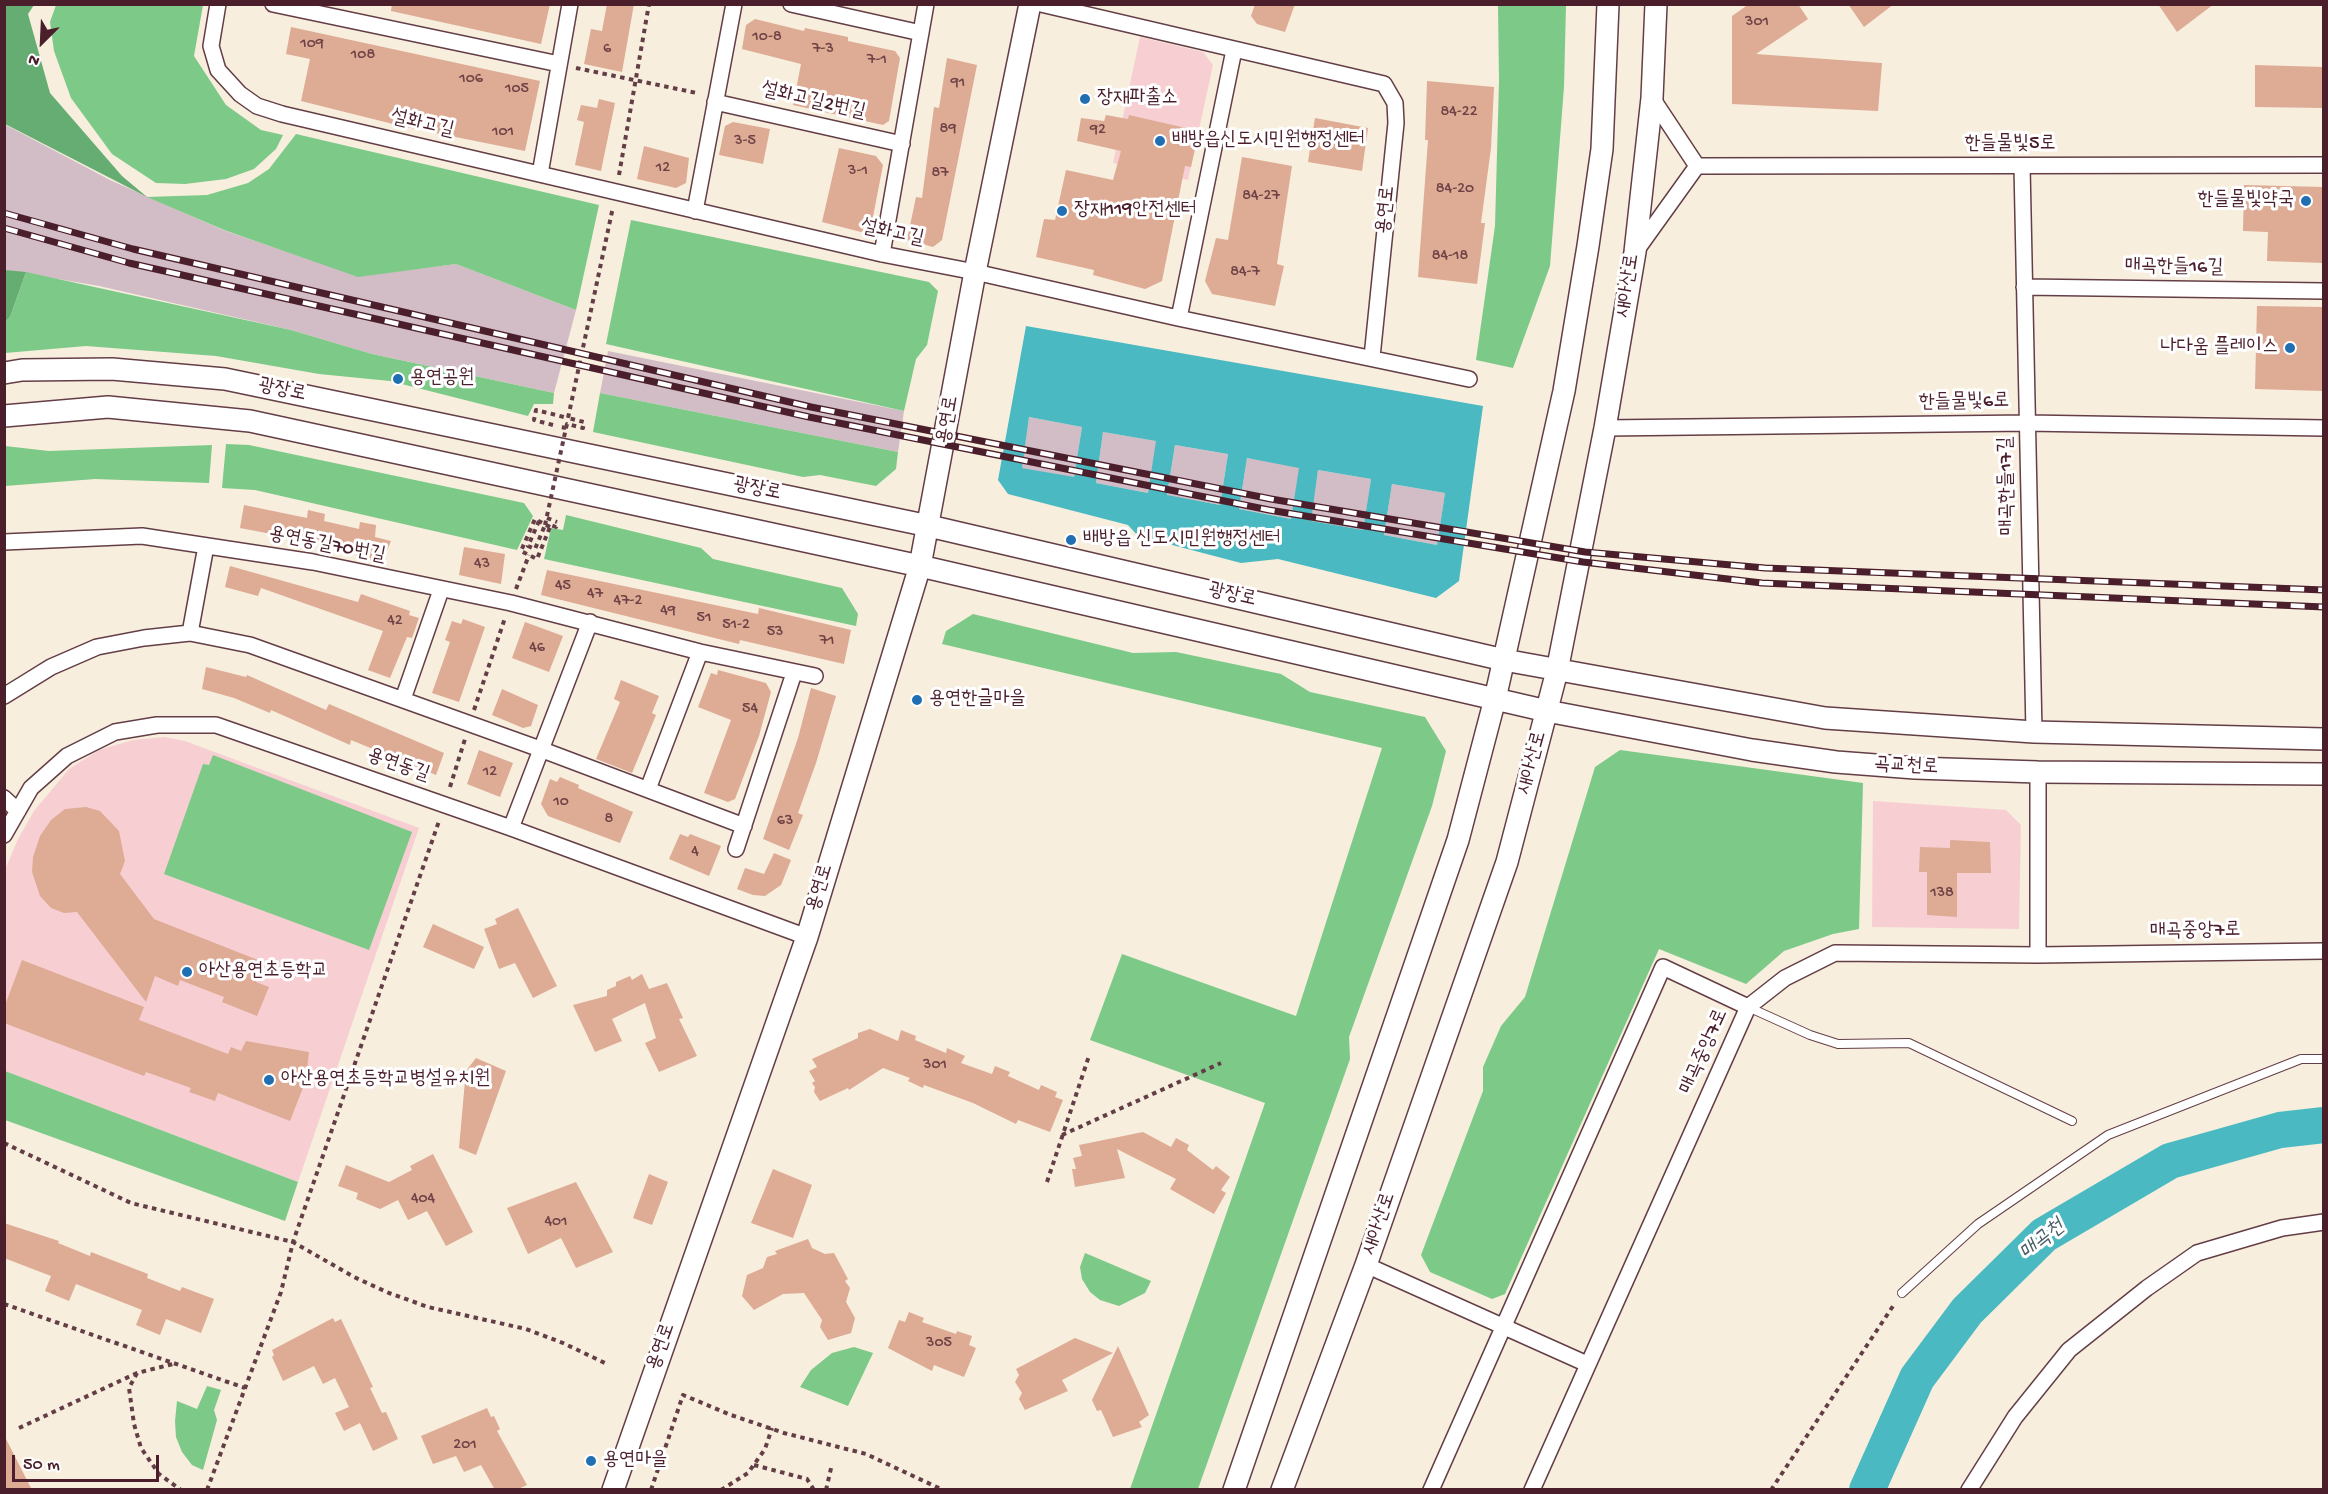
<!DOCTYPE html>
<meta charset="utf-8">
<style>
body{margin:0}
#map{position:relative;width:2328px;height:1494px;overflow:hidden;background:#f7eedd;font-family:"Gochi Hand",sans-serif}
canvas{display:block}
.frame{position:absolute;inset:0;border:6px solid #4a1f2b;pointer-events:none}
.north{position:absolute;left:12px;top:12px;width:60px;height:60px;-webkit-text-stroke:4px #fff;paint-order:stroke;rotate:204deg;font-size:16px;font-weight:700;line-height:24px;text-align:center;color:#4a1f2b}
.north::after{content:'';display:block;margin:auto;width:21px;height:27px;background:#4a1f2b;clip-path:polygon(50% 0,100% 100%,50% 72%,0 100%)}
.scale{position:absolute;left:12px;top:1455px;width:147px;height:27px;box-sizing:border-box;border:3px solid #4a1f2b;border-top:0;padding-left:8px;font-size:18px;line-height:21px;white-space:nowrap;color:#4a1f2b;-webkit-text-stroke:4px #fff;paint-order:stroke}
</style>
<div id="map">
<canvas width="2328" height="1494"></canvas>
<div class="frame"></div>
<div class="north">N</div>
<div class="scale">50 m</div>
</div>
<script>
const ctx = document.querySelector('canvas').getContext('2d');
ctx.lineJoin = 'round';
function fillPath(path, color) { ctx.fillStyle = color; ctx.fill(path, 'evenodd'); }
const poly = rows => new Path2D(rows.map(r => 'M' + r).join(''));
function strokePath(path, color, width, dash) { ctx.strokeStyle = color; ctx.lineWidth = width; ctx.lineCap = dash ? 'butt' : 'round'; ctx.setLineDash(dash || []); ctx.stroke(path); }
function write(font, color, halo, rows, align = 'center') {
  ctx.font = font + ' "Gochi Hand","Poor Story",sans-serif'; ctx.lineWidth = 6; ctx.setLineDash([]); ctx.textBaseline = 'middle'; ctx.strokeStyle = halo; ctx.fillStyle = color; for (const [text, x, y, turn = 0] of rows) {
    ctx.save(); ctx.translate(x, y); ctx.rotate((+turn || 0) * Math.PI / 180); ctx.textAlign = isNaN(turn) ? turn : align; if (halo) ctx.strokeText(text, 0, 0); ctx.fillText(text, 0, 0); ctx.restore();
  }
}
fillPath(poly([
 [1140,37,1203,52,1213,65,1188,180,1113,163],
 [164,737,185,741,419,828,298,1182,5,1071,4,872,18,839,34,811,69,769,99,750,133,740],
 [1873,801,2006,810,2021,825,2019,929,1872,927]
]), '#f7cfd3');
fillPath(poly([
 [4,124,110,180,223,230,358,276,456,264,576,310,554,393,372,354,291,330,99,286,5,270],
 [608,351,904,411,898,452,600,393],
 [1029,417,1082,427,1074,478,1021,468],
 [1103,432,1157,441,1148,493,1096,483],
 [1175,445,1228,454,1220,505,1167,496],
 [1247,458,1300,467,1292,519,1239,509],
 [1318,470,1371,479,1363,531,1310,521],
 [1392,484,1445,493,1437,545,1384,535]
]), '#d2bdc7');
fillPath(poly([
 [56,5,203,5,194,56,226,105,261,130,283,135,276,149,254,169,226,179,185,184,156,183,112,154,71,98,54,51,50,22],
 [1498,5,1566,5,1564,87,1550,266,1513,368,1476,360,1495,226,1499,81],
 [296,134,599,205,576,310,456,264,358,277,224,230,147,197,207,195,248,183,269,169],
 [631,220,929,282,938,291,927,345,916,359,904,411,606,344],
 [26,272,291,330,372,354,554,393,553,404,534,404,528,416,390,381,319,374,216,356,86,346,5,353,5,322,10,317],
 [600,393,898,452,896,469,876,486,820,475,803,477,593,432],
 [226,444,249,445,524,503,533,516,517,550,255,490,222,488],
 [212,445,209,483,95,479,5,486,5,446,49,451],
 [566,515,701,548,713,559,842,588,858,614,856,626,544,559,551,528,563,530],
 [973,614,1133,653,1176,652,1281,674,1310,692,1425,717,1446,751,1432,806,1349,1037,1350,1059,1198,1489,1130,1489,1265,1103,1090,1040,1122,954,1296,1016,1382,748,942,644,946,631],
 [1620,750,1863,783,1859,929,1833,934,1784,951,1746,984,1659,949,1505,1294,1492,1299,1430,1272,1421,1255,1483,1091,1483,1067,1501,1026,1525,997,1595,767],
 [213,755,412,832,369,950,164,874,203,764,209,765],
 [5,1071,298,1182,285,1221,5,1120],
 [1085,1253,1151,1281,1145,1293,1119,1306,1100,1300,1090,1292,1082,1279,1080,1267],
 [854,1347,873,1353,848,1406,800,1387,811,1370,832,1353],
 [207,1386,221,1390,214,1410,217,1420,203,1470,192,1465,182,1452,176,1437,175,1421,177,1401,197,1409]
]), '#7dc988');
fillPath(poly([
 [4,5,34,5,28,14,50,93,122,176,147,197,5,124],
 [5,270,26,272,10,317,5,322]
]), '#66ad74');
fillPath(poly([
 [1026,326,1483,406,1459,581,1436,598,1278,559,1241,563,1138,536,1128,525,1008,494,998,480],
 [1029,417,1082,427,1074,477,1022,468],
 [1103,432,1156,441,1148,493,1096,483],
 [1175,445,1228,454,1220,505,1167,495],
 [1247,458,1299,468,1291,519,1239,509],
 [1318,470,1371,479,1363,530,1311,521],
 [1392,484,1445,493,1437,545,1384,535]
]), '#4ab9c1');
strokePath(poly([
 [1867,1490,1917,1378,1967,1311,2044,1235,2170,1161,2280,1130,2324,1125]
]), '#4ab9c1', 36);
fillPath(poly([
 [392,4,550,4,541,44,391,11],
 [607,4,634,4,622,72,584,64,591,29,602,31],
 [1255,4,1295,4,1285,32,1257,24,1251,16],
 [1749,4,1798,4,1808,19,1756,54,1882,63,1878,111,1732,104,1732,16],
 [1848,4,1894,4,1864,27],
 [2158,4,2214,4,2177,32],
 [755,19,804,31,805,28,848,37,848,41,895,51,900,58,889,121,883,125,793,105,801,64,742,49,746,25],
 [291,27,540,81,525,151,401,126,301,101,310,59,286,54],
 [947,58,977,65,942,240,933,247,907,240,916,197,922,198,934,107,939,108],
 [2255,65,2324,67,2324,108,2255,107],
 [1427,81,1494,87,1491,148,1481,223,1485,223,1477,284,1418,277,1428,140,1425,140],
 [599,99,615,103,601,171,575,165,584,122,577,120,581,105,597,108],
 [1106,115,1128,119,1129,115,1199,131,1191,167,1185,166,1162,281,1145,289,1093,275,1094,270,1036,257,1044,219,1055,220,1066,170,1113,180,1121,151,1077,141,1081,118,1104,121],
 [1315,118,1368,128,1362,171,1308,162],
 [733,122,770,129,763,164,719,155,725,126],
 [644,146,689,158,686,183,676,188,637,179],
 [839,148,876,156,883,165,871,227,861,232,822,222],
 [1242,157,1292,166,1277,264,1284,266,1275,306,1212,294,1205,281,1216,238,1228,240],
 [2244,185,2324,187,2324,263,2267,261,2268,232,2243,231],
 [2257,306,2324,307,2324,391,2255,389],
 [244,505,307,518,308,510,325,514,324,521,359,529,360,522,376,525,375,537,391,541,382,563,356,556,356,550,240,528],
 [464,547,505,554,501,584,459,575],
 [230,566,358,602,361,594,410,611,409,615,419,618,412,638,407,637,390,678,368,670,383,631,261,588,258,596,225,587],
 [547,570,758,614,759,608,851,630,844,664,740,640,739,644,541,595],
 [463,619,485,627,459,702,432,693,450,642,445,640,452,621,461,624],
 [525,622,563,636,549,672,512,658],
 [206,667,246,677,247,675,326,710,329,704,444,753,436,775,351,740,350,745,271,710,270,713,234,698,202,689],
 [718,670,766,683,771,692,759,736,735,799,728,802,704,793,731,720,698,707,711,673,717,675],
 [621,680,659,696,652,713,656,715,632,773,596,759,620,702,614,699],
 [811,688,836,696,816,763,798,813,803,815,789,850,763,839,798,738],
 [502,689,538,705,531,726,523,728,492,715],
 [479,750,513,763,500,797,467,784],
 [560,777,579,785,578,788,633,812,620,843,548,816,541,804,550,779,557,782],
 [86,807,100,811,119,831,125,861,120,874,154,919,263,962,256,982,269,987,257,1016,222,1002,224,997,180,980,178,986,155,976,146,1002,77,912,64,913,51,908,40,896,32,872,33,857,40,836,51,820,65,809],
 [680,834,688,837,690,834,721,846,709,876,669,859],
 [1950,840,1990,842,1991,873,1957,873,1957,917,1927,915,1927,872,1919,872,1920,847,1950,848],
 [774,853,791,860,781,885,765,896,753,895,737,889,745,868,764,874],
 [518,908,557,986,533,998,515,963,499,969,484,929,497,924,495,919],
 [433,924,484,947,474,969,423,947],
 [22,960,144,1007,139,1020,228,1054,231,1047,241,1051,246,1041,309,1052,306,1080,290,1121,218,1093,215,1101,189,1092,191,1088,146,1072,144,1076,4,1023,4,1008],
 [642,974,649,989,667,983,683,1018,679,1019,697,1056,659,1072,645,1043,656,1038,645,1003,612,1019,622,1041,595,1052,573,1005,607,996,607,990,616,986,616,982,630,976,632,980],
 [870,1029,898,1041,901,1030,916,1036,915,1040,946,1053,947,1048,965,1056,961,1063,992,1074,995,1066,1010,1072,1008,1076,1039,1090,1041,1085,1057,1092,1055,1097,1063,1100,1050,1132,1018,1120,1016,1124,973,1103,924,1085,923,1088,908,1081,910,1078,883,1068,849,1090,848,1088,820,1101,814,1092,815,1087,812,1083,815,1081,809,1071,817,1067,812,1059,858,1038,858,1033],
 [476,1058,506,1071,476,1155,459,1148,465,1081,462,1076],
 [1143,1132,1171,1147,1176,1138,1189,1145,1187,1150,1213,1170,1216,1166,1230,1177,1221,1190,1226,1193,1214,1214,1170,1189,1176,1179,1117,1149,1125,1178,1075,1187,1072,1169,1076,1169,1073,1158,1082,1156,1079,1145],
 [433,1154,473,1232,446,1246,427,1211,408,1220,398,1200,380,1209,356,1199,358,1193,338,1186,346,1165,389,1182,412,1170,410,1166],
 [773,1169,812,1185,793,1238,751,1223],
 [649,1174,668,1182,652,1225,633,1218],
 [576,1182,613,1252,576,1268,561,1238,528,1254,507,1208],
 [4,1223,59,1241,58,1243,90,1256,91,1252,148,1274,147,1278,180,1291,182,1287,214,1299,201,1333,166,1319,160,1335,136,1325,142,1310,76,1284,69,1301,45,1291,51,1276,4,1258],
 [808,1239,812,1248,825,1254,834,1253,848,1279,845,1281,850,1288,846,1302,855,1318,851,1333,828,1340,820,1327,822,1320,804,1293,783,1294,754,1310,742,1296,747,1275,763,1268,767,1257,777,1254,775,1251],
 [909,1312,924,1318,922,1322,956,1334,957,1331,972,1336,969,1345,976,1348,964,1377,934,1365,932,1371,888,1348,899,1320,905,1322],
 [333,1318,335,1322,341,1319,373,1387,370,1388,382,1413,386,1412,398,1439,373,1451,360,1423,344,1431,335,1413,349,1407,335,1378,323,1384,314,1366,283,1381,272,1357,274,1355,272,1350],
 [1075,1338,1113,1353,1062,1380,1068,1391,1025,1410,1019,1399,1022,1393,1015,1382,1019,1375,1016,1369],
 [1118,1346,1149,1415,1139,1422,1142,1427,1113,1437,1101,1410,1097,1411,1092,1400],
 [487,1408,491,1417,494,1416,500,1429,497,1431,527,1485,516,1490,495,1490,481,1465,464,1472,456,1456,433,1464,421,1436],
 [4,1435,32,1490,4,1490]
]), '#deab95');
const lane = poly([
 [1748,1007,1810,1035,1838,1044,1909,1043,2072,1121],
 [1902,1293,1978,1224,2108,1135,2301,1059,2324,1059]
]);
const street = poly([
 [218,4,211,46,218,70,240,94,257,106,282,114,882,254,975,272,1178,318,1469,379],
 [273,4,559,64],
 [791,4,921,33],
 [1041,4,1384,84,1395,103,1396,123,1372,357],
 [1652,98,1697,166],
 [715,102,902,144],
 [1697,166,2324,165],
 [2022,166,2034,732],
 [540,174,570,4],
 [695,211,734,4],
 [1636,251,1697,166],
 [882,254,926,4],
 [2024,287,2324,291],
 [1179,318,1234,50],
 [1605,428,2027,423,2324,428],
 [4,542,142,536,313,562,511,603,700,652,815,676],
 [190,633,206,546],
 [4,696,51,667,97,647,144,638,190,633,250,645,540,749,744,826],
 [403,699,441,590],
 [2038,772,2038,955],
 [648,789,700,652],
 [4,798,18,811],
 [511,828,590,622],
 [4,835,31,788,67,756,115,732,157,725,216,725,511,828,807,937],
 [736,849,794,673],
 [1366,1265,1587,1364],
 [1431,1490,1663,967,1748,1007],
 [1532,1490,1748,1007,1785,978,1835,953,2038,955,2324,951],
 [1969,1490,2015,1417,2069,1350,2147,1288,2197,1253,2282,1228,2324,1222]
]);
const secondary = poly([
 [4,373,22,370,112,369,225,379,929,526,1504,660,1825,718,2034,732,2324,739],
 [4,416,108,407,250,421,920,566,1547,711,1752,750,1836,762,1915,768,2038,772,2324,774],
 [613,1490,807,937,920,566,975,272,1030,4],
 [1234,1490,1458,840,1495,699,1564,391,1588,246,1602,149,1608,4],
 [1282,1490,1366,1265,1507,862,1557,671,1605,428,1635,252,1652,98,1656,4]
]);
strokePath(lane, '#643e46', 10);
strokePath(street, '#643e46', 18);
strokePath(secondary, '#643e46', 24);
strokePath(poly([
 [576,68,697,93],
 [619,175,649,4],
 [553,425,534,420,536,410,568,418,613,207],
 [566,428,567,424,583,428,584,422,568,418],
 [547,518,557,522],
 [539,521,528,546,535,549,545,525],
 [550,527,535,519,521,551,537,559,550,527,551,525,556,527,557,522],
 [516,589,529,555],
 [474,710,505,618],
 [450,787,465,739],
 [1062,1135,1221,1063],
 [4,1143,131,1203,293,1242,354,1277,389,1293,428,1307,526,1329,563,1343,607,1364],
 [1047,1182,1089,1056],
 [4,1304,245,1388],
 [137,1373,129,1388,134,1424,141,1448,159,1474,181,1490],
 [19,1428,137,1373,173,1364],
 [754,1465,807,1479,814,1490],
 [207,1490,281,1292,293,1242,439,821],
 [651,1490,683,1395,731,1415,784,1433,866,1454,943,1490],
 [721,1490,748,1473,765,1449,772,1428],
 [826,1490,832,1464],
 [1771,1490,1895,1303]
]), '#643e46', 4, [4.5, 4.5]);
strokePath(lane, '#fff', 8);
strokePath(street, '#fff', 15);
strokePath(secondary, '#fff', 21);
const rail = poly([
 [4,213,133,249,811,407,1271,499,1585,552,1765,568,2324,590],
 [4,228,129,263,809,417,1269,510,1583,562,1762,583,2324,607]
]);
strokePath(rail, '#4a1f2b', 7);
strokePath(rail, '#fff', 4.5, [14]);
strokePath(poly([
 [545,525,566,428,560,427]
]), '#643e46', 4, [4.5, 4.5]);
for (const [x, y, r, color] of [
 [1085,99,6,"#1f6fb2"],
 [1160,141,6,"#1f6fb2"],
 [2306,201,6,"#1f6fb2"],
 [1062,211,6,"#1f6fb2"],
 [2290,348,6,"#1f6fb2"],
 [398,379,6,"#1f6fb2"],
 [1071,540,6,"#1f6fb2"],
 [917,700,6,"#1f6fb2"],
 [187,972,6,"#1f6fb2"],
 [269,1080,6,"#1f6fb2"],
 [591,1461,6,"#1f6fb2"]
]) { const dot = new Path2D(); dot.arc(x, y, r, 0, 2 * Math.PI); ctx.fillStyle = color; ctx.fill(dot); strokePath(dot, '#fff', 2); }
write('16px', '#6f4246', null, [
 ["301",1757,23],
 ["10-8",767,38],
 ["109",312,45],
 ["6",607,50],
 ["7-3",823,50],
 ["108",363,56],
 ["7-1",877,61],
 ["106",471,80],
 ["91",958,84],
 ["105",517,90],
 ["84-22",1459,113],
 ["89",948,130],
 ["92",1098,131],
 ["101",503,133],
 ["3-5",745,142],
 ["12",663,169],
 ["3-1",858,172],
 ["87",940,174],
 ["84-20",1455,190],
 ["84-27",1261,197],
 ["84-18",1450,257],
 ["84-7",1245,273],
 ["43",482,565],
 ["45",563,587],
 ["47",595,595],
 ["47-2",628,602],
 ["49",668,612],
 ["51",704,619],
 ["42",395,622],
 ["51-2",736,626],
 ["53",775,633],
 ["71",827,642],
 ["46",537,649],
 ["54",750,710],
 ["12",490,773],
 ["10",561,803],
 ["8",609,820],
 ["63",785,822],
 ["4",695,853],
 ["138",1942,894],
 ["301",935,1066],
 ["404",423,1200],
 ["401",556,1223],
 ["305",939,1344],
 ["201",465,1446]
]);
write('20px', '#4a1f2b', '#fff', [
 ["장재파출소",1097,99],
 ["배방읍신도시민원행정센터",1172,141],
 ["한들물빛약국",2294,201,"right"],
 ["장재119안전센터",1074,211],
 ["나다움 플레이스",2278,348,"right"],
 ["용연공원",410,379],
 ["배방읍 신도시민원행정센터",1083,540],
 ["용연한글마을",929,700],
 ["아산용연초등학교",199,972],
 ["아산용연초등학교병설유치원",281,1080],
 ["용연마을",603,1461]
], 'left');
write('20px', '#4a1f2b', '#fff', [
 ["설화고길2번길",813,102,13],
 ["설화고길",422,125,13],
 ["한들물빛5로",2010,145],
 ["용연로",1387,210,-84],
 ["설화고길",892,234,12],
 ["매곡한들16길",2174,268,1],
 ["새아산로",1629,286,-81],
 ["광장로",282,391,12],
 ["한들물빛6로",1964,403,-1],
 ["용연로",949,420,-80],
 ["매곡한들17길",2008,486,-91],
 ["광장로",757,490,12],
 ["용연동길70번길",327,546,11],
 ["광장로",1232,596,13],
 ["새아산로",1533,763,-75],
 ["용연동길",398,766,19],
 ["곡교천로",1906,767,3],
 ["용연로",821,888,-73],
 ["매곡중앙7로",2195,932,-1],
 ["매곡중앙7로",1705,1052,-66],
 ["새아산로",1380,1224,-71],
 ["용연로",662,1347,-70]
]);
write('italic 21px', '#4a5d67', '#fff', [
 ["매곡천",2043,1241,-39]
]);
</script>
